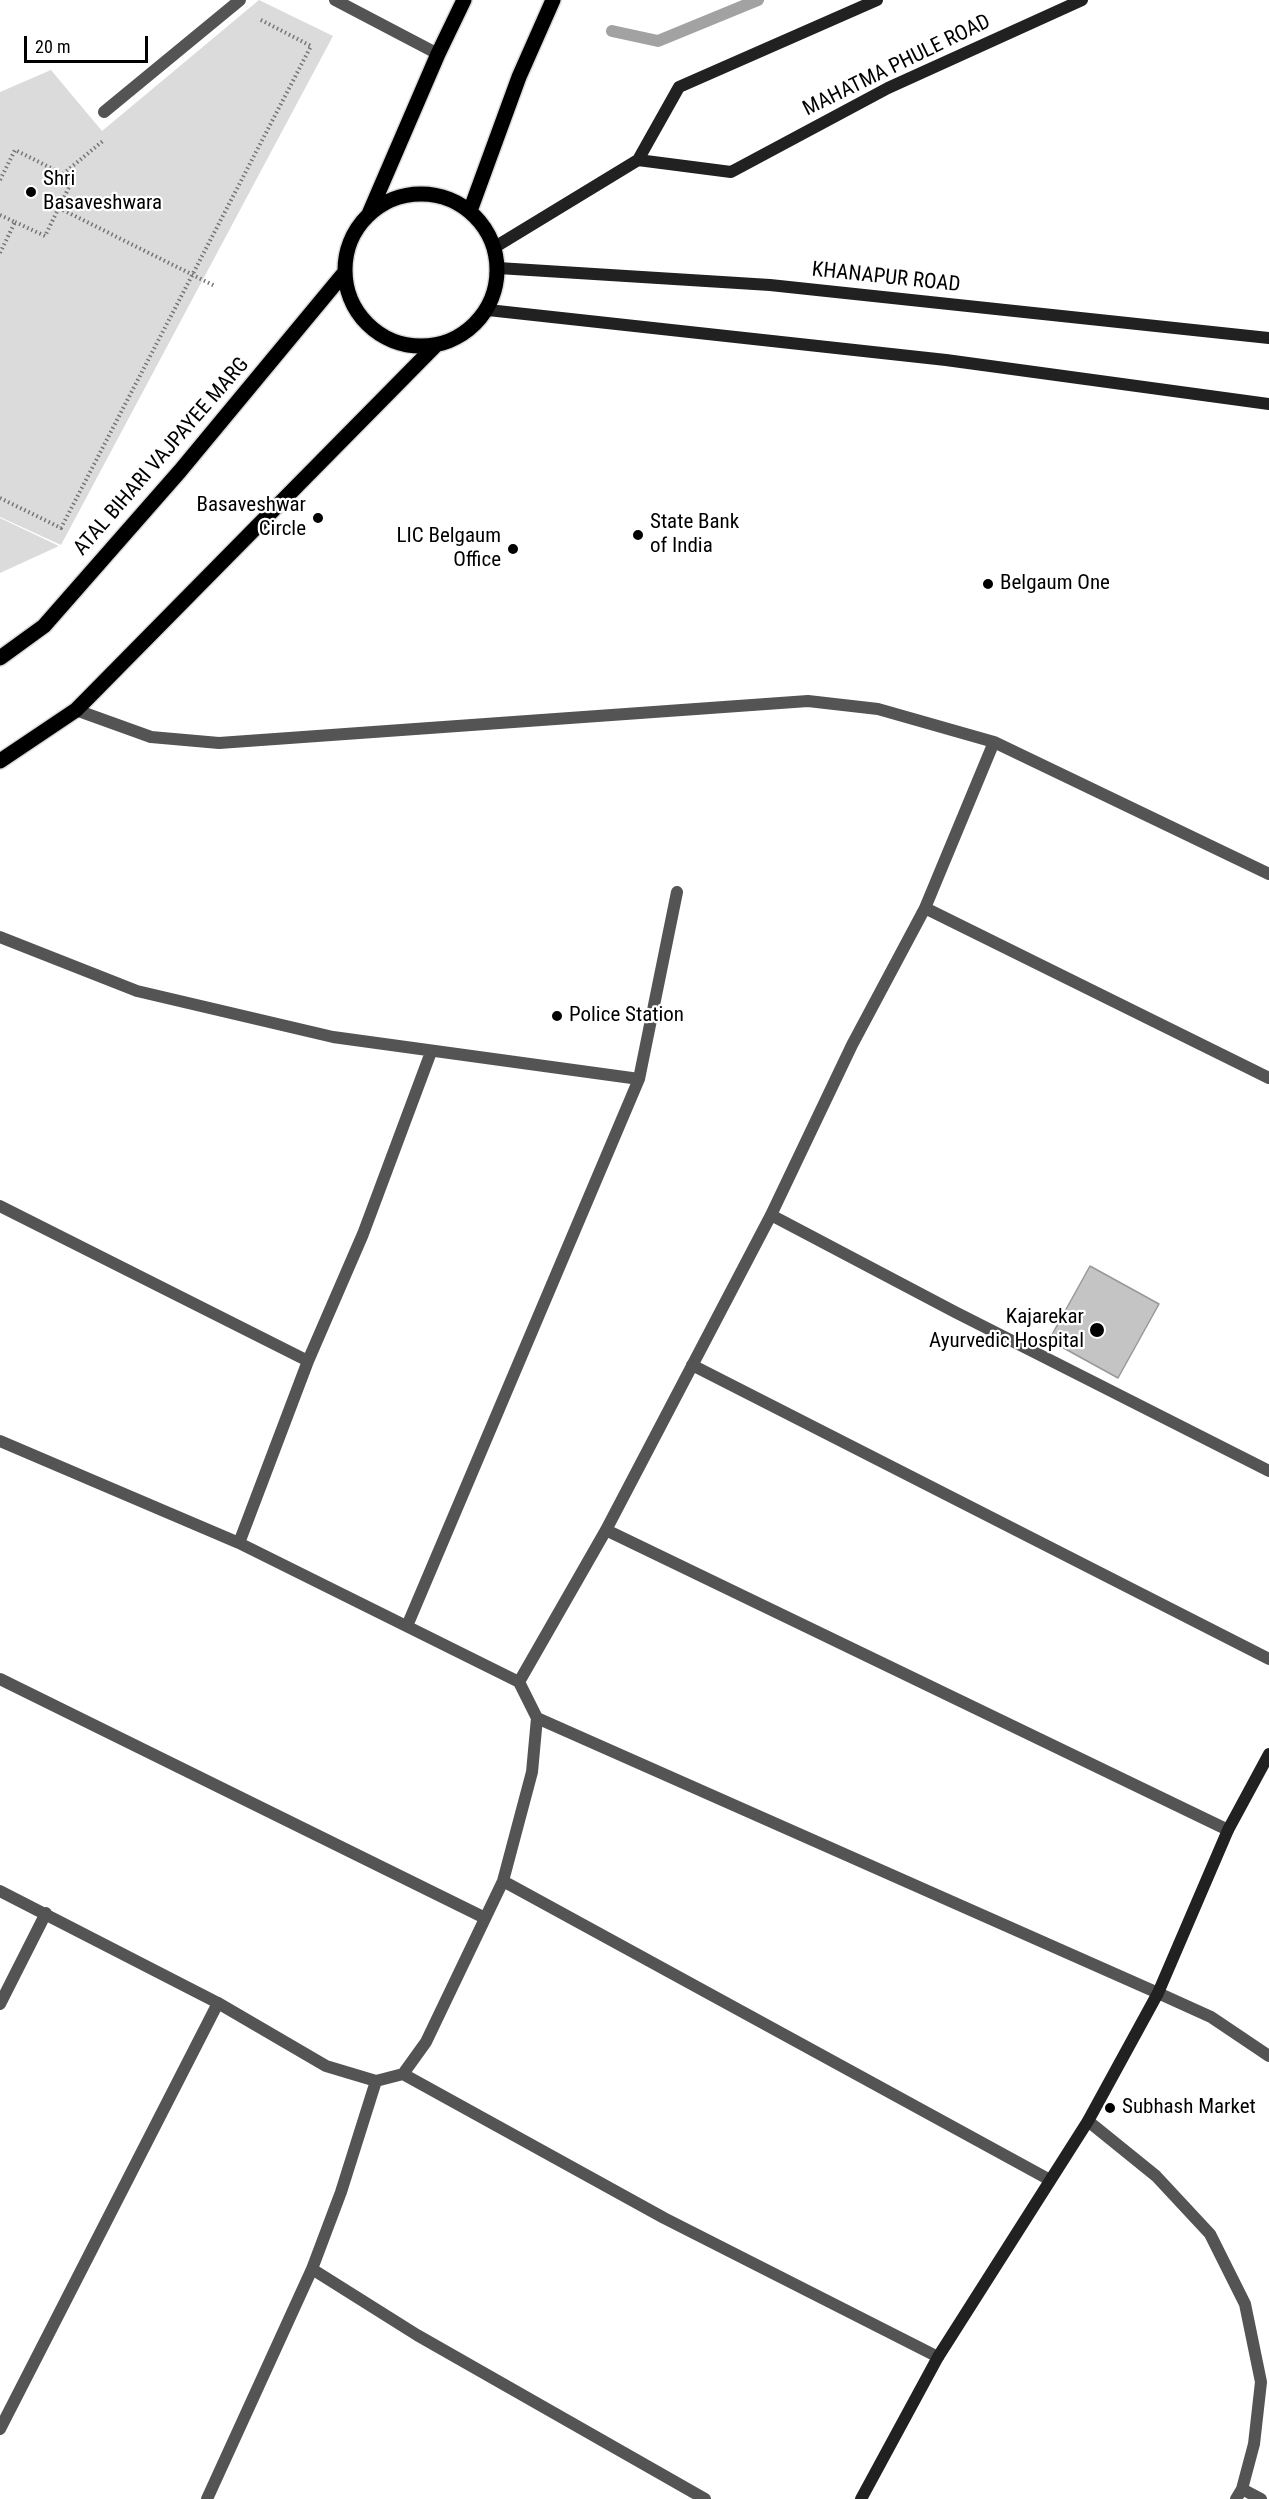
<!DOCTYPE html>
<style>
body{margin:0}
#map{position:relative;width:1269px;height:2499px;overflow:hidden;background:#fff;font-family:"Roboto Condensed",sans-serif}
canvas{display:block}
.scale{position:absolute;left:24px;top:36px;width:124px;height:27px;box-sizing:border-box;border:3px solid #000;border-top:0;padding-left:8px;font-size:18px;line-height:21px;white-space:nowrap;color:#000;-webkit-text-stroke:4px #fff;paint-order:stroke}
</style>
<div id="map">
<canvas width="1269" height="2499"></canvas>
<div class="scale">20 m</div>
</div>
<script>
const ctx = document.querySelector('canvas').getContext('2d');
ctx.lineJoin = 'round';
function fillPath(path, color) { ctx.fillStyle = color; ctx.fill(path, 'evenodd'); }
const poly = rows => new Path2D(rows.map(r => 'M' + r).join(''));
function strokePath(path, color, width, dash) { ctx.strokeStyle = color; ctx.lineWidth = width; ctx.lineCap = dash ? 'butt' : 'round'; ctx.setLineDash(dash || []); ctx.stroke(path); }
function write(font, color, halo, rows, align = 'center') {
  ctx.font = font + ' "Roboto Condensed",sans-serif'; ctx.lineWidth = 4.5; ctx.setLineDash([]); ctx.textBaseline = 'middle'; ctx.strokeStyle = halo; ctx.fillStyle = color; for (const [text, x, y, turn = 0] of rows) {
    ctx.save(); ctx.translate(x, y); ctx.rotate((+turn || 0) * Math.PI / 180); ctx.textAlign = isNaN(turn) ? turn : align; if (halo) ctx.strokeText(text, 0, 0); ctx.fillText(text, 0, 0); ctx.restore();
  }
}
fillPath(poly([
 [259,0,333,36,61,545,0,517,0,92,51,70,102,131],
 [0,518,59,546,0,573]
]), '#dbdbdb');
strokePath(poly([
 [612,31,658,41,758,0]
]), '#a2a2a2', 12);
const building = poly([
 [1090,1266,1159,1304,1118,1378,1049,1340,1090,1266]
]);
fillPath(building, '#c4c4c4');
strokePath(building, '#989898', 1.5);
const primary = poly([
 '345 270a76 76 0 1 1 152 0a76 76 0 1 1-152 0Z',
 [470,211,519,77,553,0],
 [369,214,438,54,464,0],
 [0,658,44,626,180,471,345,272],
 [0,761,76,710,435,346]
]);
strokePath(primary, '#dbdbdb', 18);
strokePath(poly([
 [63,174,104,140],
 [0,180,15,150,73,179,45,236,15,222],
 [59,208,215,286],
 [0,215,15,222,0,253],
 [0,498,61,528,311,46,259,19]
]), '#767676', 4, [1.5, 3]);
strokePath(poly([
 [104,112,240,0],
 [0,2429,218,2003]
]), '#545454', 12);
strokePath(poly([
 [335,0,438,54],
 [76,710,151,737,219,743,808,701,878,709,994,742,1269,874],
 [925,908,1269,1078],
 [0,937,137,991,333,1037,639,1079],
 [0,1206,308,1361],
 [771,1215,955,1312,1269,1471],
 [692,1365,1269,1659],
 [0,1441,239,1543,519,1682,537,1718,532,1772,503,1881,426,2042,403,2074,376,2081,326,2066,218,2003,0,1891],
 [606,1530,1228,1830],
 [239,1543,308,1361,363,1234,431,1052],
 [407,1626,639,1079,677,892],
 [0,1679,485,1918],
 [519,1682,606,1530,771,1215,852,1045,925,908,994,742],
 [537,1718,1158,1993,1211,2017,1269,2056],
 [503,1881,1050,2180],
 [0,2004,46,1913],
 [403,2074,664,2218,938,2357],
 [1088,2121,1156,2176,1210,2234,1245,2304,1261,2382,1254,2444,1242,2489,1236,2499],
 [312,2269,417,2335,705,2499],
 [1242,2489,1261,2499],
 [207,2499,312,2269,341,2192,376,2081]
]), '#545454', 12);
strokePath(poly([
 [638,160,679,87,877,0],
 [495,247,638,160,731,172,888,88,1082,0],
 [498,268,770,285,1269,338],
 [488,310,946,360,1269,404],
 [861,2499,938,2357,1088,2121,1158,1993,1228,1830,1269,1754]
]), '#212121', 12);
strokePath(primary, '#000', 15);
for (const [x, y, r, color] of [
 [31,192,6,"#000"],
 [318,518,6,"#000"],
 [638,535,6,"#000"],
 [513,549,6,"#000"],
 [988,584,6,"#000"],
 [557,1016,6,"#000"],
 [1097,1330,8,"#000"],
 [1110,2108,6,"#000"]
]) { const dot = new Path2D(); dot.arc(x, y, r, 0, 2 * Math.PI); ctx.fillStyle = color; ctx.fill(dot); strokePath(dot, '#fff', 2); }
write('21px', '#000', '#fff', [
 ["MAHATMA PHULE ROAD",897,66,-26],
 ["KHANAPUR ROAD",886,278,6],
 ["ATAL BIHARI VAJPAYEE MARG",162,457,-49]
]);
write('21px', '#000', '#fff', [
 ["Shri",43,180],
 ["Basaveshwara",43,204],
 ["Basaveshwar",306,506,"right"],
 ["Circle",306,530,"right"],
 ["State Bank",650,523],
 ["of India",650,547],
 ["LIC Belgaum",501,537,"right"],
 ["Office",501,561,"right"],
 ["Belgaum One",1000,584],
 ["Police Station",569,1016],
 ["Kajarekar",1084,1318,"right"],
 ["Ayurvedic Hospital",1084,1342,"right"],
 ["Subhash Market",1122,2108]
], 'left');
</script>
